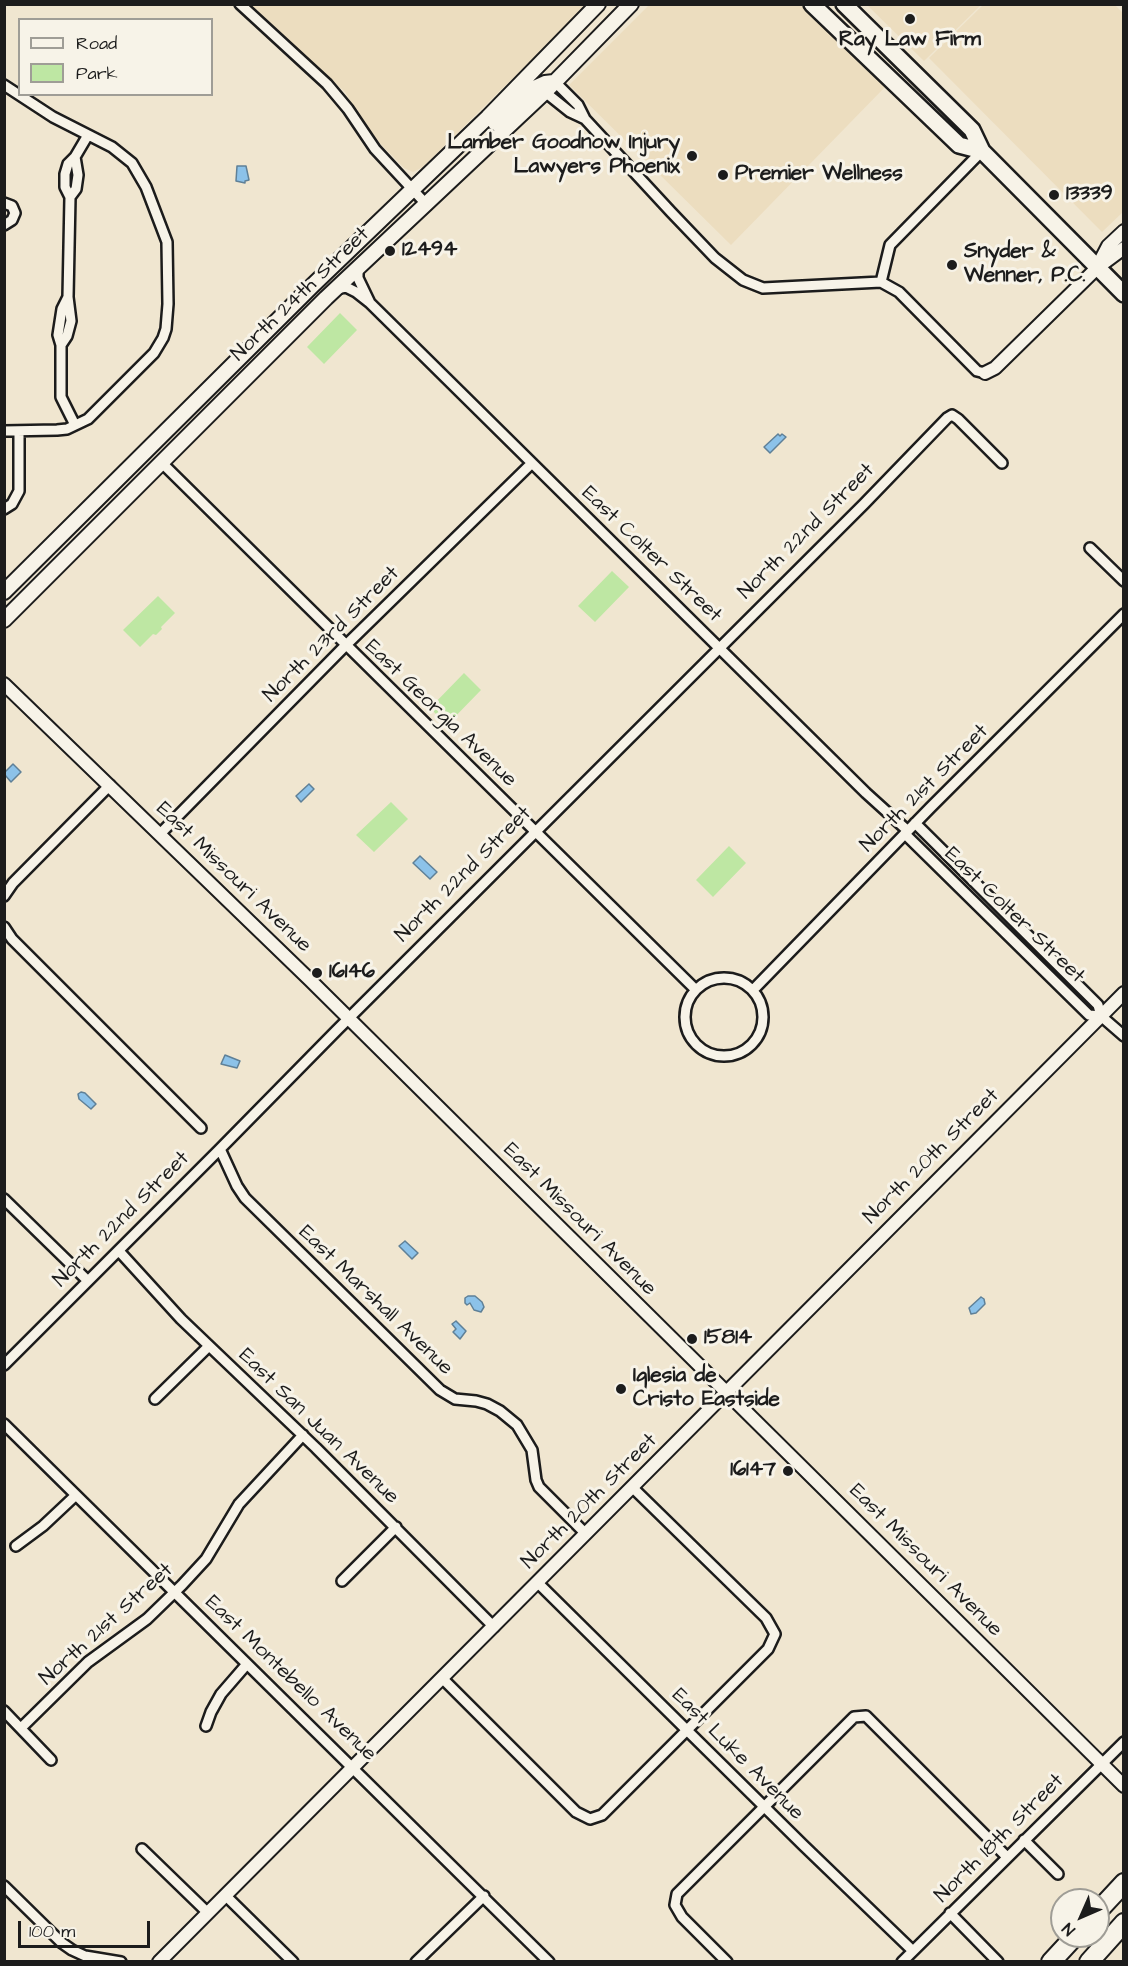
<!DOCTYPE html>
<style>
body{margin:0}
#map{position:relative;width:1128px;height:1966px;overflow:hidden;background:#f0e6d0;font-family:"Architects Daughter",sans-serif}
canvas{display:block}
.frame{position:absolute;inset:0;border:6px solid #1c1c1c;pointer-events:none}
.legend{position:absolute;left:18px;top:18px;width:195px;height:78px;box-sizing:border-box;background:#f7f3e8;border:2px solid #9f9d96;margin:0;padding:8px 10px;list-style:none;font-size:18px;color:#1c1c1c}
.legend li{display:flex;align-items:center;gap:12px;height:30px}
.legend b{width:30px;border:2px solid #9f9d96}
.north{position:absolute;left:1050px;top:1888px;width:60px;height:60px;box-sizing:border-box;background:#f7f3e8;border:2px solid #9f9d96;border-radius:50%;rotate:225deg;font-size:16px;font-weight:700;line-height:24px;text-align:center;color:#1c1c1c}
.north::after{content:'';display:block;margin:auto;width:21px;height:27px;background:#1c1c1c;clip-path:polygon(50% 0,100% 100%,50% 72%,0 100%)}
.scale{position:absolute;left:18px;top:1921px;width:132px;height:27px;box-sizing:border-box;border:3px solid #1c1c1c;border-top:0;padding-left:8px;font-size:18px;line-height:21px;white-space:nowrap;color:#1c1c1c;-webkit-text-stroke:4px #f7f3e8;paint-order:stroke}
</style>
<div id="map">
<canvas width="1128" height="1966"></canvas>
<div class="frame"></div>
<ul class="legend">
<li><b style="height:8px;background:#f7f3e8"></b>Road</li>
<li><b style="height:16px;background:#bee7a3"></b>Park</li>
</ul>
<div class="north">N</div>
<div class="scale">100 m</div>
</div>
<script>
const ctx = document.querySelector('canvas').getContext('2d');
ctx.lineJoin = 'round';
function fillPath(path, color) { ctx.fillStyle = color; ctx.fill(path, 'evenodd'); }
const poly = rows => new Path2D(rows.map(r => 'M' + r).join(''));
function strokePath(path, color, width, dash) { ctx.strokeStyle = color; ctx.lineWidth = width; ctx.lineCap = dash ? 'butt' : 'round'; ctx.setLineDash(dash || []); ctx.stroke(path); }
function write(font, color, halo, rows, align = 'center') {
  ctx.font = font + ' "Architects Daughter",sans-serif'; ctx.lineWidth = 6; ctx.setLineDash([]); ctx.textBaseline = 'middle'; ctx.strokeStyle = halo; ctx.fillStyle = color; for (const [text, x, y, turn = 0] of rows) {
    ctx.save(); ctx.translate(x, y); ctx.rotate((+turn || 0) * Math.PI / 180); ctx.textAlign = isNaN(turn) ? turn : align; if (halo) ctx.strokeText(text, 0, 0); ctx.fillText(text, 0, 0); ctx.restore();
  }
}
fillPath(poly([
 [250,5,587,5,423,167,413,172,404,168,371,134,345,92],
 [802,5,886,86,731,245,569,85,649,5],
 [867,5,981,5,924,61],
 [983,5,1115,5,1123,13,1123,212,1102,232,929,58]
]), '#ecddbf');
fillPath(poly([
 [340,313,357,330,324,364,307,347],
 [612,571,629,587,595,622,578,606],
 [158,596,175,613,161,627,162,629,156,635,153,634,140,647,123,630],
 [464,673,481,690,447,725,430,708],
 [391,802,408,819,374,852,356,835],
 [729,846,746,863,713,897,696,880]
]), '#bee7a3');
const water = poly([
 [237,166,246,166,249,180,245,181,245,183,236,181,237,166],
 [778,434,780,436,782,434,786,437,770,453,764,447,778,434],
 [13,764,21,772,11,782,5,775,5,772,13,764],
 [309,784,314,789,301,802,296,796,309,784],
 [420,856,437,872,430,879,413,863,420,856],
 [225,1055,240,1061,237,1068,221,1064,225,1055],
 [81,1092,85,1093,96,1104,91,1109,79,1099,78,1094,81,1092],
 [405,1241,418,1253,412,1259,399,1246,405,1241],
 [468,1296,475,1296,482,1302,484,1307,481,1312,474,1310,470,1303,467,1305,465,1303,465,1298,468,1296],
 [981,1297,984,1299,985,1304,976,1313,971,1314,969,1308,981,1297],
 [456,1321,466,1331,460,1339,453,1332,456,1329,452,1324,456,1321]
]);
fillPath(water, '#8cc2e9');
strokePath(water, '#5f8097', 1.5);
const minor = poly([
 [240,4,327,84,348,109,375,149,427,205],
 [555,82,578,105,585,119,671,212,715,258,743,280,763,288,881,282,899,292,977,371,985,373],
 [4,85,53,117,112,147,132,163,146,187,167,242,168,304,166,329,163,338,154,353,88,419,67,429,57,430,4,431],
 [545,92,570,112,585,119],
 [70,197,76,189,78,175,75,157],
 [4,203,12,206,15,213,12,220,4,225],
 [358,268,358,278,370,303],
 [881,282,890,245,982,151],
 [336,289,346,287,356,292,370,303,866,793,908,831],
 [68,297,62,309,58,335,61,345,61,397,75,425],
 [61,345,67,336,71,321,68,297,70,197,65,187,65,174,68,164,75,157,88,135],
 [161,462,695,989],
 [4,509,12,504,19,491,19,431],
 [1090,548,1124,581],
 [915,823,1098,1005,1101,1016,1124,1036],
 [160,834,345,646,532,463],
 [905,834,1089,1015,1101,1016],
 [4,896,13,883,110,785],
 [4,927,12,939,201,1128],
 '685 1017a39 39 0 1 1 78 0a39 39 0 1 1-78 0Z',
 [753,990,930,808,1124,614],
 [220,1149,237,1186,245,1198,440,1390,455,1399,476,1401,487,1404,500,1411,517,1425,532,1450,536,1480,539,1487,585,1533],
 [4,1199,88,1281],
 [119,1251,181,1319,316,1448,494,1627],
 [4,1365,220,1149,337,1030,864,504,947,418,952,415,958,419,1002,463],
 [155,1399,209,1346],
 [4,1424,549,1962],
 [16,1546,43,1526,76,1495],
 [342,1581,396,1527],
 [537,1582,803,1845,913,1951],
 [443,1679,576,1812,590,1819,602,1815,768,1649,775,1634,766,1618,632,1487],
 [4,1711,51,1760],
 [206,1726,211,1712,221,1694,247,1664],
 [21,1728,88,1662,147,1619,182,1585,206,1559,239,1504,303,1435],
 [1024,1840,1058,1874],
 [142,1849,208,1913],
 [4,1886,62,1943,72,1950,85,1956,121,1962],
 [225,1895,293,1962],
 [950,1913,998,1962],
 [416,1962,484,1896],
 [727,1962,682,1917,675,1905,677,1894,854,1717,866,1716,1007,1857],
 [902,1962,1124,1742]
]);
const tertiary = poly([
 [1097,267,1108,246,1124,231],
 [985,373,995,368,1097,268,1124,248],
 [4,684,310,980,1124,1786],
 [159,1962,1124,993]
]);
const secondary = poly([
 [495,123,534,88,545,83,554,82],
 [4,592,313,285,488,117,598,4],
 [4,620,326,298,545,92,631,4]
]);
const primary = poly([
 [812,4,959,145,982,151],
 [844,4,972,130,982,151,1124,294]
]);
const motorway = poly([
 [1098,1911,1124,1883],
 [1051,1962,1075,1936],
 [1089,1962,1124,1923]
]);
strokePath(minor, '#1c1c1c', 14);
strokePath(tertiary, '#1c1c1c', 16);
strokePath(secondary, '#1c1c1c', 18);
strokePath(primary, '#1c1c1c', 20);
strokePath(motorway, '#1c1c1c', 22);
strokePath(minor, '#f7f3e8', 9);
strokePath(tertiary, '#f7f3e8', 12);
strokePath(secondary, '#f7f3e8', 14);
strokePath(primary, '#f7f3e8', 15);
strokePath(motorway, '#f7f3e8', 18);
for (const [x, y, r, color] of [
 [910,19,6,"#1c1c1c"],
 [692,156,6,"#1c1c1c"],
 [723,175,6,"#1c1c1c"],
 [1054,195,6,"#1c1c1c"],
 [390,251,6,"#1c1c1c"],
 [952,265,6,"#1c1c1c"],
 [317,973,6,"#1c1c1c"],
 [692,1339,6,"#1c1c1c"],
 [621,1389,6,"#1c1c1c"],
 [788,1471,6,"#1c1c1c"]
]) { const dot = new Path2D(); dot.arc(x, y, r, 0, 2 * Math.PI); ctx.fillStyle = color; ctx.fill(dot); strokePath(dot, '#f7f3e8', 2); }
write('bold 21px', '#1c1c1c', '#f7f3e8', [
 ["Ray Law Firm",910,41,"center"],
 ["Lamber Goodnow Injury",680,144,"right"],
 ["Lawyers Phoenix",680,168,"right"],
 ["Premier Wellness",735,175],
 ["13339",1066,195],
 ["12494",402,251],
 ["Snyder &",964,253],
 ["Wenner, P.C.",964,277],
 ["16146",329,973],
 ["15814",704,1339],
 ["Iglesia de",633,1377],
 ["Cristo Eastside",633,1401],
 ["16147",776,1471,"right"]
], 'left');
write('21px', '#1c1c1c', '#f7f3e8', [
 ["North 24th Street",301,295,-44],
 ["North 22nd Street",807,532,-45],
 ["East Colter Street",651,555,44],
 ["North 23rd Street",332,635,-45],
 ["East Georgia Avenue",440,714,44],
 ["North 21st Street",925,789,-45],
 ["North 22nd Street",464,875,-45],
 ["East Missouri Avenue",233,878,44],
 ["East Colter Street",1014,916,44],
 ["North 20th Street",932,1157,-45],
 ["North 22nd Street",122,1220,-45],
 ["East Missouri Avenue",579,1220,45],
 ["East Marshall Avenue",375,1301,44],
 ["East San Juan Avenue",318,1427,44],
 ["North 20th Street",590,1502,-45],
 ["East Missouri Avenue",925,1561,45],
 ["North 21st Street",107,1625,-42],
 ["East Montebello Avenue",290,1679,44],
 ["East Luke Avenue",737,1755,45],
 ["North 18th Street",1000,1839,-45]
]);
</script>
